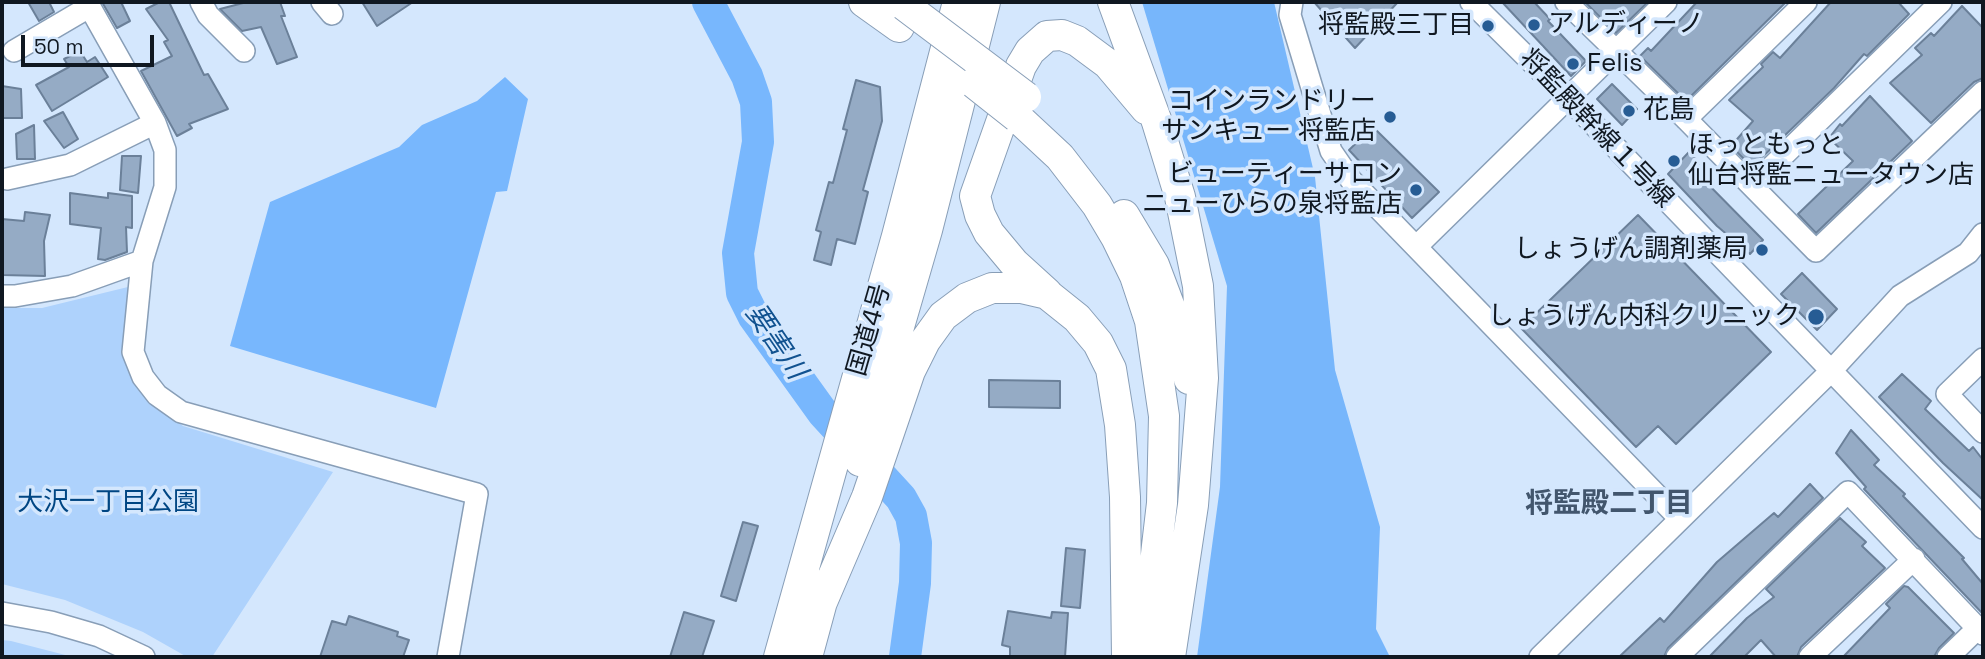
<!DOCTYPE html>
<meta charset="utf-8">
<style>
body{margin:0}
#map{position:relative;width:1985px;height:659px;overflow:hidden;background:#d4e7fd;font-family:"Space Grotesk",sans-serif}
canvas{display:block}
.frame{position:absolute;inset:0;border:4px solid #101821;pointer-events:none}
.scale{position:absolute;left:21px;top:35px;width:133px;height:32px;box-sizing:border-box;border:4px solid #101821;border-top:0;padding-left:9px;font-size:21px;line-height:24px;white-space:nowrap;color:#101821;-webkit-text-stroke:5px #d4e7fd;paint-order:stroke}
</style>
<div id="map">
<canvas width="1985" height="659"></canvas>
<div class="frame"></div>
<div class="scale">50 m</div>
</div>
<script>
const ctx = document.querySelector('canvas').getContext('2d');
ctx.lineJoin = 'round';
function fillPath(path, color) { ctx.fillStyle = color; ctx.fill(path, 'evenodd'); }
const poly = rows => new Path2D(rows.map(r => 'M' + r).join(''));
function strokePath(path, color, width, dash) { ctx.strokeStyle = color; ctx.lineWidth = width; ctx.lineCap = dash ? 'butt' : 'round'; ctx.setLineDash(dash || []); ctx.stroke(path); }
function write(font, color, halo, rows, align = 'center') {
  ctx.font = font + ' "Space Grotesk","Noto Sans JP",sans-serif'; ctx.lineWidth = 7; ctx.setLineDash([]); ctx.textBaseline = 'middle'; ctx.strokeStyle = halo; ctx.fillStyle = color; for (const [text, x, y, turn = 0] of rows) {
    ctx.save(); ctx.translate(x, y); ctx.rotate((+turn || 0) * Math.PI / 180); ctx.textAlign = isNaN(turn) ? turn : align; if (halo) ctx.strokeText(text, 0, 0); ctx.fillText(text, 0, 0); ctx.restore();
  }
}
fillPath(poly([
 [132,286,126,349,154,403,183,426,333,472,212,657,187,657,143,632,65,600,2,584,2,308,42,308],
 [2,640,11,641,73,657,2,657]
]), '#aed2fc');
fillPath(poly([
 [1142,2,1274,2,1315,177,1335,370,1380,527,1376,629,1390,657,1197,657,1220,487,1227,286]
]), '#77b6fb');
fillPath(poly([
 [505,77,528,99,507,191,496,192,436,408,230,346,270,202,399,147,422,125,477,101]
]), '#78b7fd');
strokePath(poly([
 [708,2,747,76,756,102,758,142,738,253,742,293,754,317,823,413,901,498,911,516,916,543,915,583,905,657]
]), '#78b7fd', 32);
const building = poly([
 [28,2,49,2,54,12,39,21,28,2],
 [102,2,121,2,130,21,117,28,102,2],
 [160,2,169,2,204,75,208,74,228,109,189,124,192,128,177,136,141,71,172,56,164,42,168,40,146,9,160,2],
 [247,2,280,2,285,16,281,16,297,57,277,64,261,27,242,31,220,9,247,2],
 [362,2,413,2,377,26,362,2],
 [1314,2,1398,2,1355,48,1314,2],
 [1502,2,1534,2,1550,19,1548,21,1586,61,1571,76,1502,2],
 [1585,2,1648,2,1616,33,1585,2],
 [1697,2,1786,2,1686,101,1640,56,1648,48,1651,51,1697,2],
 [1831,2,1898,2,1909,14,1867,56,1864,54,1834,88,1752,167,1731,146,1753,121,1729,100,1763,67,1761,64,1773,52,1780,58,1831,2],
 [1962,6,1983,28,1983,78,1974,82,1931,123,1890,83,1922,55,1915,48,1931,33,1934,36,1962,6],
 [80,51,87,62,95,57,108,77,52,111,36,85,69,67,64,59,80,51],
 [856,80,880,87,882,121,863,190,868,192,855,244,837,239,831,265,814,260,821,232,816,230,829,182,833,183,847,130,843,129,856,80],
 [1612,84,1637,109,1622,125,1597,99,1612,84],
 [2,86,21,89,22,118,2,118,2,86],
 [1870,96,1912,141,1816,233,1798,214,1853,161,1829,138,1840,124,1842,126,1870,96],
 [63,112,78,139,64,148,44,121,63,112],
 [34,125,35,159,17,159,16,134,34,125],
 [1373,127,1439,192,1412,218,1349,150,1373,127],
 [1689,152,1703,168,1698,174,1763,240,1750,254,1717,226,1668,174,1689,152],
 [122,156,141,156,138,193,120,190,122,156],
 [70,193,108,198,108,193,132,196,132,228,126,227,127,252,105,260,98,259,101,228,70,224,70,193],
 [25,212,50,215,44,241,45,276,2,275,2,219,24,221,25,212],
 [1638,215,1771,352,1676,444,1658,426,1636,447,1521,328,1638,215],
 [1802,273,1837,309,1817,330,1781,294,1802,273],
 [1902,374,1931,401,1925,409,1969,451,1973,447,1983,460,1983,500,1943,463,1879,397,1902,374],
 [989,380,1060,381,1060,408,989,407,989,380],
 [1851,430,1879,460,1874,465,1905,494,1903,496,1964,558,1962,559,1983,584,1983,614,1864,489,1866,487,1836,453,1851,430],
 [1810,484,1823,498,1668,648,1664,657,1619,657,1660,618,1664,622,1717,562,1774,513,1778,517,1810,484],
 [1840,518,1866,542,1862,546,1885,568,1801,647,1797,657,1776,657,1761,640,1744,657,1709,657,1747,618,1774,597,1766,589,1840,518],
 [743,522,758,526,736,601,721,596,743,522],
 [1066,548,1085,550,1080,608,1061,606,1066,548],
 [1904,586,1908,587,1954,633,1939,648,1935,655,1933,657,1843,657,1890,608,1886,604,1904,586],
 [1008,611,1051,618,1052,612,1068,613,1065,657,1010,657,1010,647,1002,645,1008,611],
 [684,612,714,621,702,657,670,657,684,612],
 [349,616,398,632,397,636,409,640,403,657,320,657,332,621,346,625,349,616]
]);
fillPath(building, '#95abc5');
strokePath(building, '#6b8099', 2);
const minor = poly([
 [87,2,155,123,165,150,165,187,142,261,133,352,143,377,157,395,181,412,477,494,448,657],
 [201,2,208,15,244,51],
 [322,2,332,14],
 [1292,2,1290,15,1331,151,1351,180,1680,519],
 [1471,2,1568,98,1983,528],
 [1566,2,1686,119,1816,251,1983,92],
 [14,51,89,7],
 [1686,119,1806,2],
 [7,179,70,165,155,123],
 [1752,186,1941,2],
 [1417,246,1666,2],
 [2,296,15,296,72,286,142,261],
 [1983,359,1947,394,1983,432],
 [2,613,51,622,99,636,144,657],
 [1540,657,1831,371,1900,296,1968,253,1983,234],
 [1677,657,1848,492,1983,634],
 [1810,657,1914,559],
 [1948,657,1978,628]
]);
const highway = poly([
 [864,2,899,27],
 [1113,2,1157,122,1180,197,1198,286,1203,378,1193,505,1170,657],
 [1017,117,1060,157,1097,205,1116,237,1135,276,1150,321,1164,416,1162,503,1144,657],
 [1124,215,1154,265,1174,318,1189,379],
 [1047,293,1014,263,989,233,980,215,975,196,1021,66,1030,51,1047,36,1062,35,1077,41,1108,64,1146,109],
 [860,461,927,230,985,2],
 [822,602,867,497,910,371,925,341,943,316,967,298,992,288,1021,288,1047,294,1077,318,1098,343,1111,369,1120,425,1125,497,1127,657],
 [779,657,897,236,958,2],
 [807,657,827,583]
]);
strokePath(minor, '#889eb7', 24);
strokePath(highway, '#889eb7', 32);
strokePath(minor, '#fff', 21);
strokePath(highway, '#fff', 30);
const highwayBridge = poly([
 [904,5,1026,97],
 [974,83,1017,117]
]);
strokePath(highwayBridge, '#889eb7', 32, []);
strokePath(highwayBridge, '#fff', 30);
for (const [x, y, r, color] of [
 [1534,25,7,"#265c94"],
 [1488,26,7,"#265c94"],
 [1573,64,7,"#265c94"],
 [1629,111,7,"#265c94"],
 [1390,117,7,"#265c94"],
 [1674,161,7,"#265c94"],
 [1416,190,7,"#265c94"],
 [1762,250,7,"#265c94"],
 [1816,317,9,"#265c94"]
]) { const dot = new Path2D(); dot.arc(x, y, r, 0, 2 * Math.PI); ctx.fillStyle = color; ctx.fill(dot); strokePath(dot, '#d4e7fd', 2.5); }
write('26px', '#101821', '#d4e7fd', [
 ["アルディーノ",1548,25,"left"],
 ["将監殿三丁目",1474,26],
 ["Felis",1587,64,"left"],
 ["コインランドリー",1376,102],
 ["サンキュー 将監店",1376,132],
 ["花島",1643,111,"left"],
 ["ほっともっと",1688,146,"left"],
 ["仙台将監ニュータウン店",1688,176,"left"],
 ["ビューティーサロン",1402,175],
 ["ニューひらの泉将監店",1402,205],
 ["しょうげん調剤薬局",1748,250],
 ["しょうげん内科クリニック",1800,317]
], 'right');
write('26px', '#101821', '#d4e7fd', [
 ["将監殿幹線１号線",1596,129,46],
 ["国道4号",870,330,-74]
]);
write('26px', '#004683', '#d4e7fd', [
 ["大沢一丁目公園",108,503]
]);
write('italic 28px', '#115290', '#d4e7fd', [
 ["要害川",775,342,56]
]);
write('bold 28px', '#42566d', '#d4e7fd', [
 ["将監殿二丁目",1609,504]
]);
</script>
